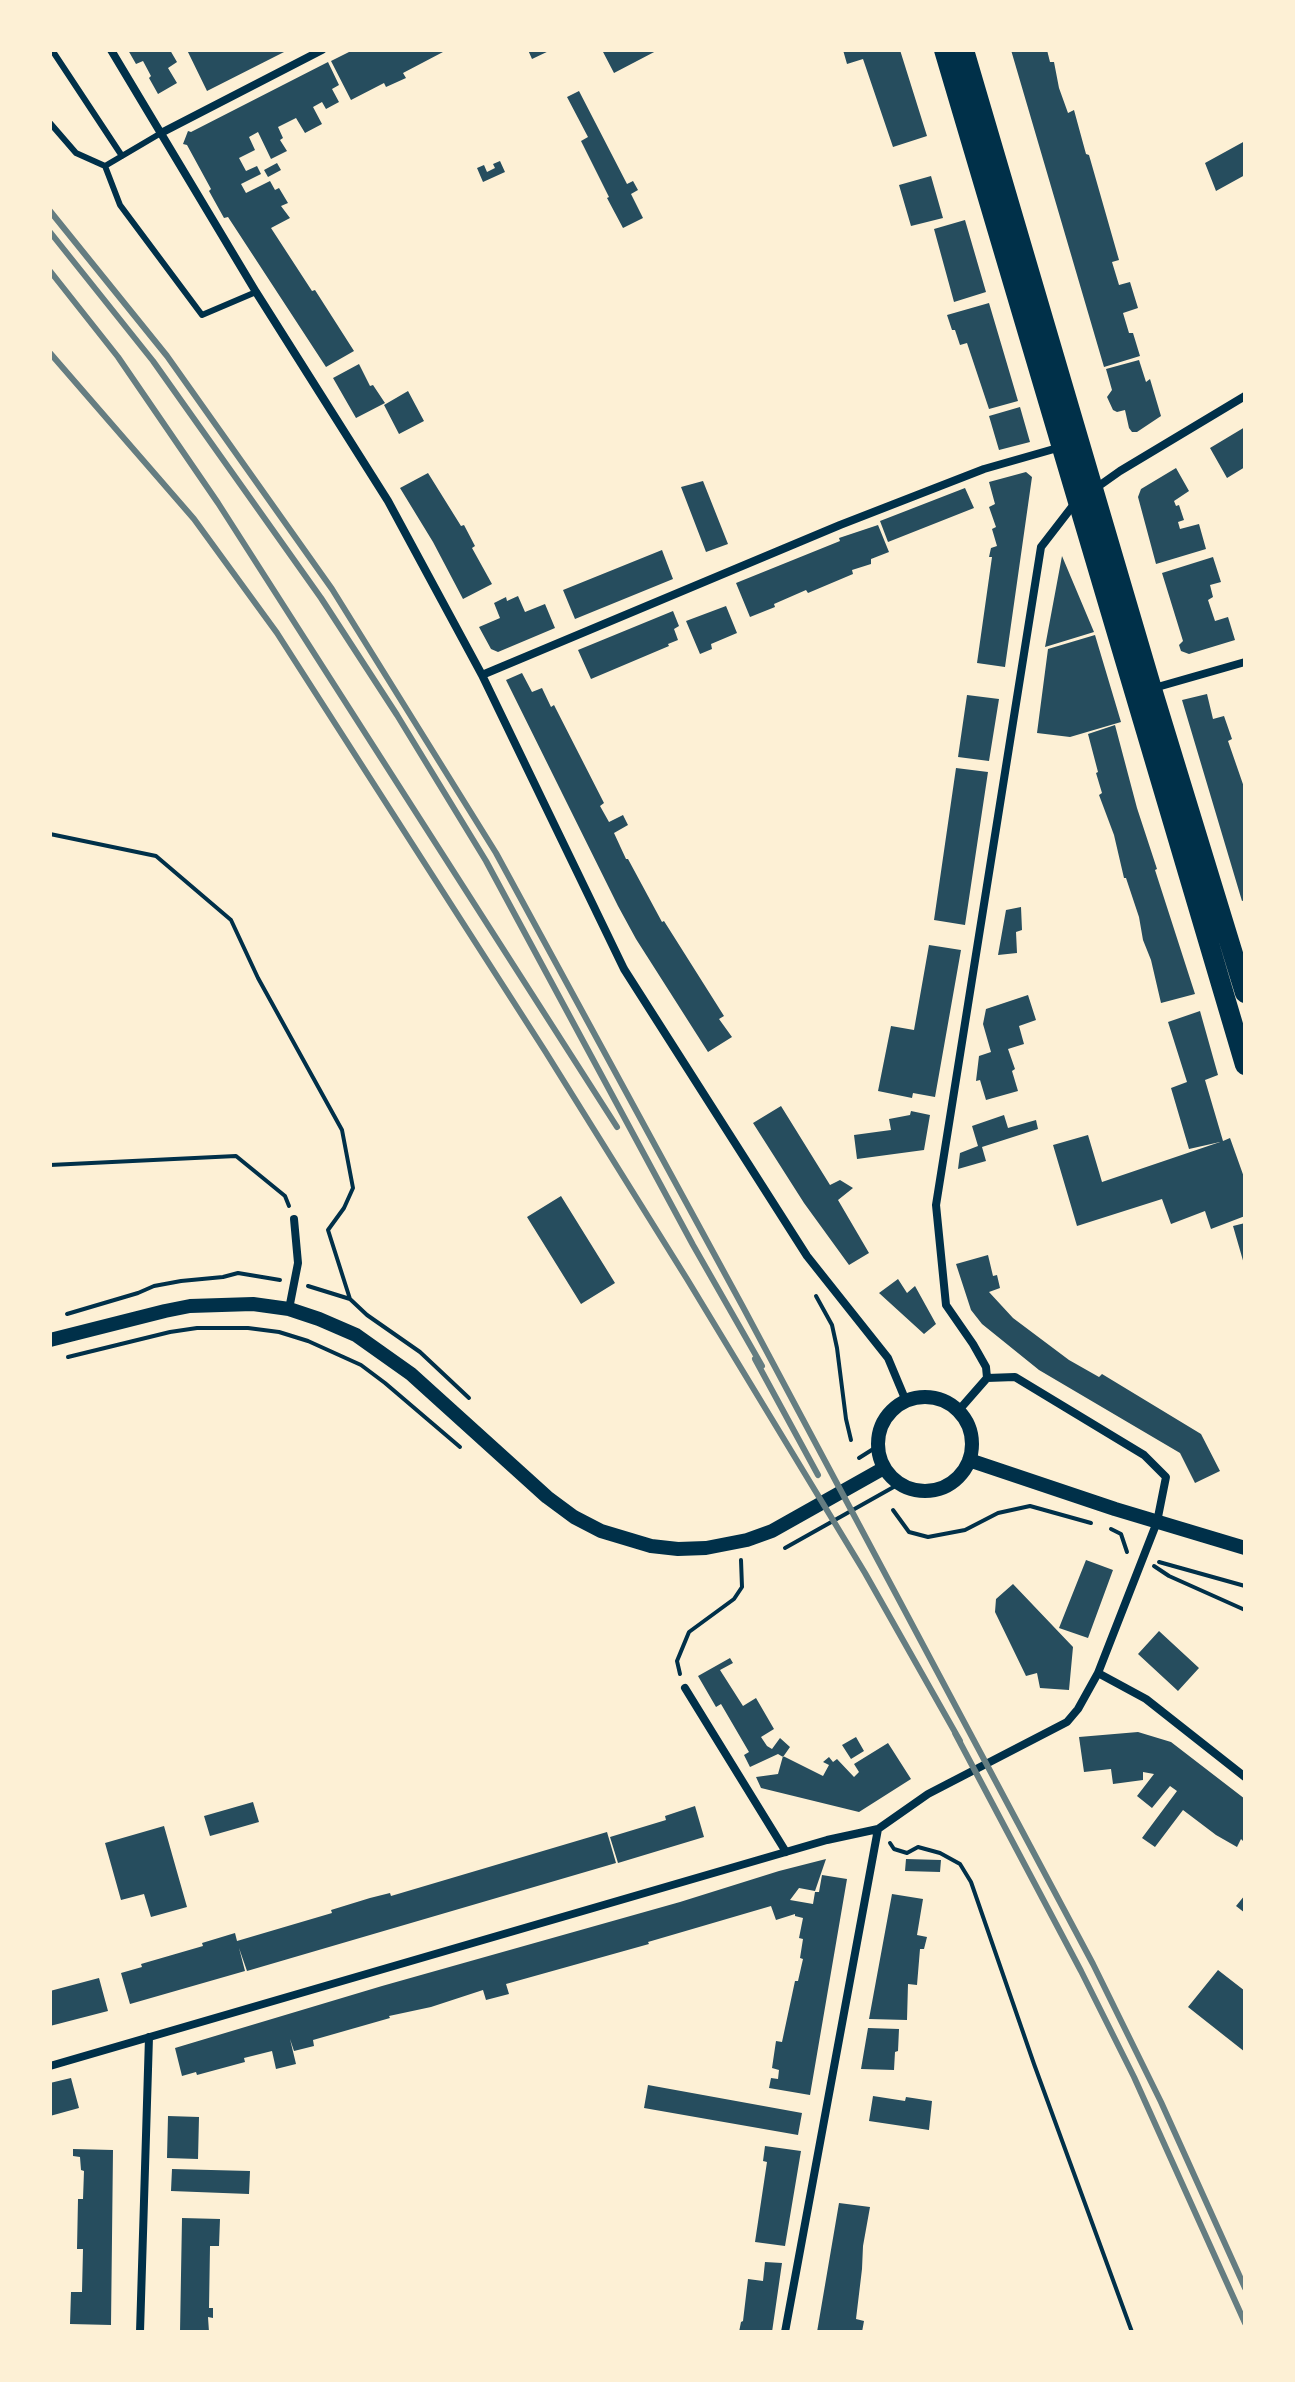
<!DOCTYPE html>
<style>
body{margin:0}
#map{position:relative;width:1295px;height:2382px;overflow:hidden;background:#fdf0d5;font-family:"Noto Sans",sans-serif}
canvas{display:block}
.frame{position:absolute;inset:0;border:52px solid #fdf0d5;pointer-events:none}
</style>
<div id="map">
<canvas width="1295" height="2382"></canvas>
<div class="frame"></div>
</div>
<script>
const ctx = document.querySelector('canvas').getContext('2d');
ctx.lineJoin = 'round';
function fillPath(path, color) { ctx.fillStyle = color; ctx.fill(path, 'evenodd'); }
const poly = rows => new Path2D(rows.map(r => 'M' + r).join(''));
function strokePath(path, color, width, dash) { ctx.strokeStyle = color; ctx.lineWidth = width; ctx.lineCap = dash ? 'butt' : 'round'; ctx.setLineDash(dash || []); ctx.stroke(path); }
fillPath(poly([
 [128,50,170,50,177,62,168,68,177,83,158,94,149,78,151,76,143,61,136,64],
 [187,50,288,50,207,91],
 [353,50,442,50,443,52,403,73,406,78,386,87,384,83,351,100,331,61],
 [528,50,551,50,532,59],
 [602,50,658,50,614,73],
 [843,50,900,50,927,136,893,147,863,59,847,64],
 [1011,50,1047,50,1050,62,1054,62,1059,88,1068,113,1074,110,1086,154,1089,155,1119,260,1112,262,1119,285,1130,282,1138,308,1123,313,1129,333,1133,333,1140,356,1104,367],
 [328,62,339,85,332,89,339,102,326,109,322,102,313,107,322,124,305,133,296,118,278,127,283,138,280,140,287,151,271,159,258,132,249,137,255,150,239,158,246,171,257,166,261,174,241,184,246,193,270,181,275,190,279,188,288,203,281,206,290,218,271,228,312,291,315,290,354,351,326,367,228,217,224,218,209,191,211,189,187,145,183,144,188,131,191,132],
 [579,91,627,184,633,181,638,190,631,194,643,218,623,228,607,198,609,197,581,141,588,137,567,97],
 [1245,141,1245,175,1216,191,1205,163],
 [500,161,505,172,483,182,477,168,484,165,487,172,495,168,493,164],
 [277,163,281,170,268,177,264,170],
 [931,176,943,218,911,226,899,185],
 [965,220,986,292,954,302,934,229],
 [989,303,1018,401,989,409,967,343,960,345,955,330,952,330,947,315],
 [1139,360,1146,382,1150,379,1161,416,1137,432,1132,432,1129,428,1125,410,1117,412,1113,410,1107,397,1112,390,1106,369],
 [359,364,370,386,373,385,385,403,356,418,333,378],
 [408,391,424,421,399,434,384,405],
 [1020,407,1030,442,999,450,989,416],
 [1245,427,1245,467,1227,478,1210,448],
 [1176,468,1189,491,1174,501,1176,506,1179,505,1184,520,1178,522,1180,529,1199,524,1206,549,1156,564,1138,497,1141,489],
 [1026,472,1032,477,1005,667,977,663,992,557,989,557,991,548,997,546,992,529,996,527,989,507,995,504,989,482],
 [428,473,461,526,464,525,475,546,472,548,492,584,463,599,433,542,400,488],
 [703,481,728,544,706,552,681,487],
 [965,488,974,508,888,542,880,521],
 [878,525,889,552,871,559,871,564,852,570,853,574,808,593,806,590,774,604,775,607,750,617,736,583,840,541,839,538],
 [662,550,673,579,575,619,563,590],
 [1062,556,1094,632,1045,647],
 [1213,557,1221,582,1210,585,1213,597,1208,600,1215,621,1228,617,1235,640,1189,654,1181,651,1179,645,1183,641,1162,573],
 [518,596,525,612,545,604,555,628,498,652,491,649,479,627,500,618,494,603,506,597,507,601],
 [726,606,737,633,711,644,712,649,700,654,686,621],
 [673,611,679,626,674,629,678,640,668,644,669,646,591,679,578,650],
 [1095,635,1121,722,1070,737,1037,733,1048,649],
 [522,673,532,692,542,688,551,707,554,705,604,803,600,806,609,822,623,815,628,825,614,833,626,859,628,859,662,922,664,921,724,1016,719,1019,732,1037,708,1052,636,939,618,906,506,680],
 [1207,694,1213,719,1224,716,1232,739,1228,741,1245,790,1245,900,1242,901,1182,700],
 [967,695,999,699,989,761,958,757],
 [1115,725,1137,808,1157,869,1155,870,1195,994,1161,1003,1151,960,1143,940,1139,917,1126,878,1124,878,1114,835,1099,795,1102,793,1096,773,1098,772,1088,734],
 [956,768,988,772,965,925,934,920],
 [1021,907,1022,930,1016,932,1017,953,998,955,1006,910],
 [929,945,961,950,935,1097,913,1093,912,1098,878,1091,891,1026,914,1030],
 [1028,995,1036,1020,1019,1026,1024,1044,1008,1049,1015,1069,1012,1071,1018,1091,986,1100,980,1080,976,1081,979,1056,991,1052,983,1024,986,1009],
 [1200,1011,1218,1075,1205,1080,1223,1141,1230,1138,1245,1180,1245,1216,1211,1229,1205,1211,1171,1224,1162,1199,1077,1226,1053,1145,1088,1135,1102,1182,1220,1142,1189,1149,1171,1088,1187,1082,1168,1022],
 [781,1106,830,1185,840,1180,853,1188,838,1200,869,1253,849,1265,804,1203,753,1123],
 [911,1111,930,1115,924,1150,857,1159,854,1135,891,1130,889,1119,910,1115],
 [1004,1115,1008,1128,1036,1120,1038,1129,982,1147,986,1161,958,1169,960,1153,978,1146,972,1126],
 [561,1196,615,1283,581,1304,527,1217],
 [1245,1223,1245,1264,1244,1264,1233,1226],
 [988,1255,993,1276,997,1275,1000,1288,989,1292,1013,1318,1069,1360,1099,1377,1102,1374,1201,1434,1220,1471,1195,1483,1180,1453,1039,1370,982,1324,971,1310,956,1264],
 [898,1279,907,1293,915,1286,936,1324,924,1334,879,1293],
 [1086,1560,1113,1570,1088,1638,1059,1628],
 [1013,1584,1073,1647,1069,1690,1040,1688,1037,1673,1026,1676,995,1612,996,1599],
 [1159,1631,1199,1668,1178,1691,1138,1654],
 [730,1658,733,1663,720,1670,743,1706,756,1698,774,1729,761,1737,767,1746,772,1749,780,1738,790,1747,783,1757,778,1754,750,1767,744,1755,749,1752,721,1704,716,1707,698,1676],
 [1138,1732,1171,1742,1245,1799,1245,1843,1241,1839,1237,1847,1216,1835,1183,1810,1155,1847,1142,1838,1177,1791,1170,1786,1152,1808,1137,1796,1154,1774,1143,1772,1143,1780,1113,1784,1111,1769,1084,1772,1079,1737],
 [856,1737,864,1751,851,1759,842,1745],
 [888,1743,911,1779,859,1812,761,1788,756,1777,778,1774,783,1756,823,1776,829,1765,823,1762,829,1757,833,1762,837,1759,854,1777,859,1772,854,1764],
 [253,1802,259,1822,210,1836,204,1816],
 [695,1806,704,1837,618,1863,610,1837,666,1820,665,1816],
 [164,1826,187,1907,151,1917,144,1894,121,1900,105,1843],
 [607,1832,616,1863,247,1971,239,1948,245,1971,130,2004,121,1973,142,1967,141,1964,203,1946,202,1943,235,1933,237,1941,332,1913,331,1910,370,1898,390,1893,391,1896],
 [826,1859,815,1891,799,1888,790,1900,813,1904,815,1892,819,1892,822,1875,847,1879,810,2095,769,2088,771,2078,778,2079,779,2070,772,2068,776,2041,782,2042,795,1981,798,1981,803,1959,800,1958,803,1939,799,1938,803,1918,795,1916,795,1914,776,1920,771,1906,648,1942,649,1944,506,1984,509,1994,486,2000,483,1990,431,2007,389,2016,390,2018,313,2040,314,2046,294,2051,290,2039,296,2064,276,2069,272,2051,244,2058,245,2062,197,2075,196,2072,182,2076,175,2048,382,1986,680,1902,779,1871],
 [906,1859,941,1860,940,1872,905,1871],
 [892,1894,923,1899,917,1935,927,1937,924,1949,920,1949,917,1985,908,1984,907,2020,869,2019],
 [1245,1895,1245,1913,1236,1906],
 [1218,1970,1245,1991,1245,2052,1188,2007],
 [99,1978,108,2011,50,2026,50,1991],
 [868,2028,899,2029,898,2051,895,2052,894,2070,861,2069],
 [71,2078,79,2108,50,2116,50,2083],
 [648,2085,802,2113,798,2135,644,2108],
 [873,2096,905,2101,906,2097,932,2101,929,2130,869,2121],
 [168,2116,199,2117,198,2159,167,2158],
 [765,2146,801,2151,785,2246,755,2242,767,2162,763,2161],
 [73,2149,113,2150,111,2325,70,2324,71,2292,82,2292,83,2249,77,2249,78,2199,83,2199,84,2171,81,2170,80,2157,73,2156],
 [172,2169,250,2171,249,2194,171,2191],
 [839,2203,870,2207,863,2246,862,2269,856,2319,864,2321,862,2332,817,2332],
 [182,2218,220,2219,219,2246,210,2246,209,2308,213,2308,213,2318,208,2317,209,2332,180,2332],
 [765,2262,782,2263,772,2332,739,2332,741,2322,743,2321,748,2279,763,2281]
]), '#264d5e');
strokePath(poly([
 [50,834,156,856,231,920,258,978,342,1130,353,1188,344,1208,328,1230,350,1299],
 [50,1165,236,1156,285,1196,289,1206],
 [308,1286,350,1299,367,1315,420,1352,469,1398],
 [816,1296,832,1325,837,1348,846,1419,851,1440],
 [67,1314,138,1293,154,1286,181,1281,223,1277,238,1273,280,1280],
 [68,1357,170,1332,197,1328,248,1328,279,1332,308,1341,361,1365,385,1383,460,1447],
 [859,1458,878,1446],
 [893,1510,909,1532,928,1537,965,1530,998,1513,1030,1506,1091,1523],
 [1111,1529,1121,1534,1127,1552],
 [785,1548,899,1484],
 [1159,1562,1245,1586],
 [1154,1566,1169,1576,1245,1610],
 [680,1674,677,1661,689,1632,734,1599,742,1587,741,1560],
 [890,1843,894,1849,907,1853,918,1847,940,1853,960,1864,971,1882,1034,2064,1132,2332]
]), '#003049', 4);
strokePath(poly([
 [52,50,122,156],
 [50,123,76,153,105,166],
 [161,133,105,166,120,205,202,315,256,292]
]), '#003049', 6);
strokePath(poly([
 [111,50,256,292,388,501,482,675,624,969,807,1256,888,1358,906,1401],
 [161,133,322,50],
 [1096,488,1120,471,1245,396],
 [482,675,840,525,984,469,1061,447],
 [1154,688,1245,662],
 [289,1309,298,1263,294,1219],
 [987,1378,986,1367,973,1344,946,1305,936,1205,1041,547,1075,503],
 [1098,1673,1146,1699,1245,1777],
 [685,1688,786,1852],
 [50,2066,827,1840,878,1829,928,1794,1067,1722,1078,1709,1098,1673,1157,1522,1166,1477,1144,1455,1015,1377,987,1378,959,1410],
 [140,2332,149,2037],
 [785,2332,878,1829]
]), '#003049', 8);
strokePath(poly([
 [50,1340,165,1311,190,1306,253,1304,289,1309,319,1319,356,1335,411,1374,547,1497,574,1517,601,1531,651,1546,678,1549,706,1548,747,1540,772,1531,884,1468],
 '878 1444a47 47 0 1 1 94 0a47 47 0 1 1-94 0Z',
 [969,1460,1115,1509,1245,1548]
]), '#003049', 14);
strokePath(poly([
 [944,50,1245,1065],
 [964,50,1152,689,1245,993]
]), '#003049', 20);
strokePath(poly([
 [50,211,167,356,332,589,496,853,743,1307,1093,1964,1161,2102,1245,2288],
 [50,232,153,361,321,598,397,715,486,861,693,1245,762,1366],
 [50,271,118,357,218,503,617,1127],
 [50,353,194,519,277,633,545,1051,687,1279,865,1573,960,1741],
 [755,1359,818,1475],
 [955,1733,1081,1971,1134,2077,1245,2323]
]), '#657d81', 6);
</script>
